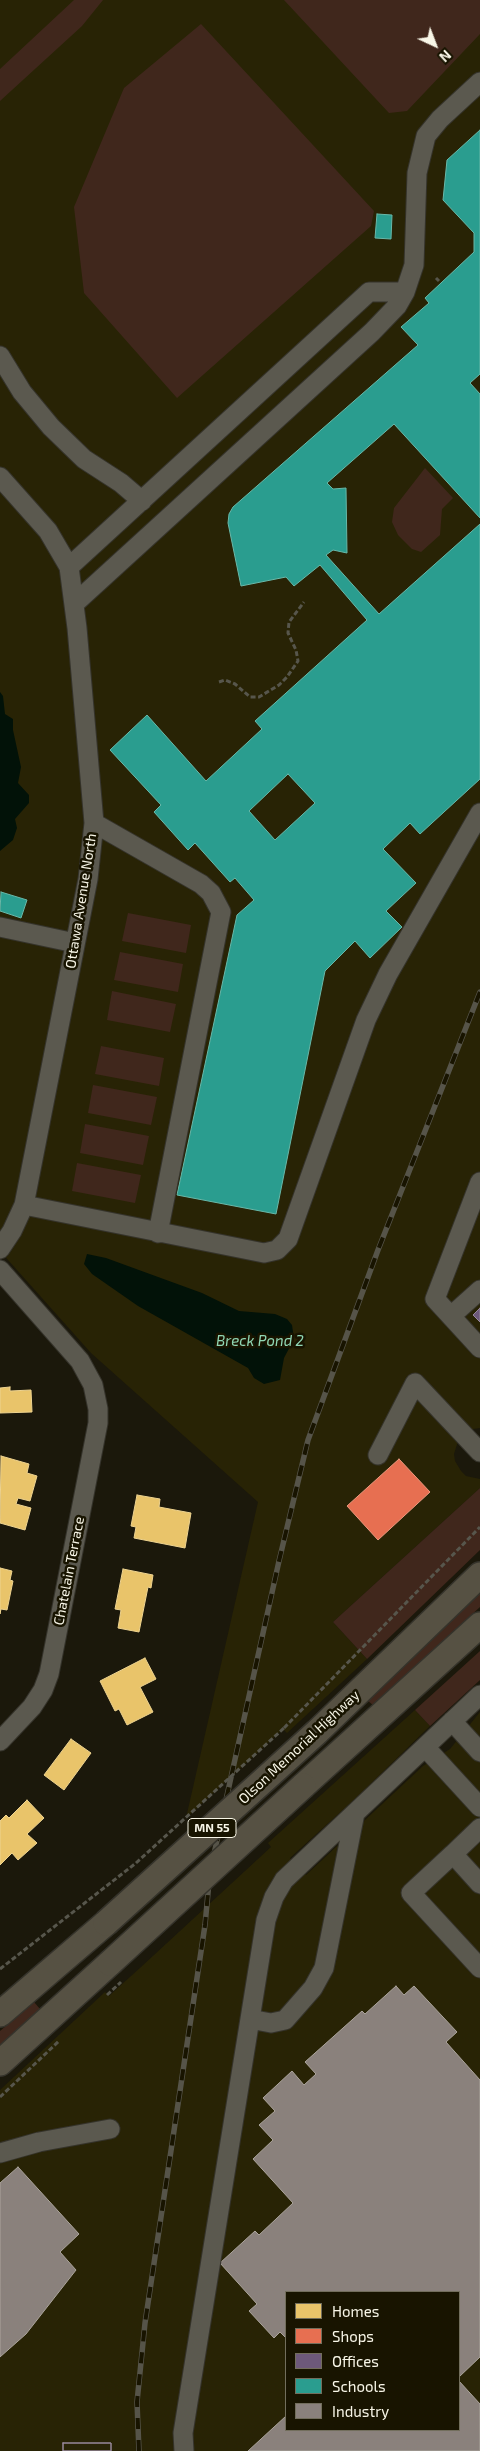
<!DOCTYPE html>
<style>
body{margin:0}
#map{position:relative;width:480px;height:2451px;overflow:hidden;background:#1b180b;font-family:"Exo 2",sans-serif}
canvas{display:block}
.legend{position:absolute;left:285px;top:2291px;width:175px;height:140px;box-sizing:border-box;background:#181400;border:1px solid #726e5c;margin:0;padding:6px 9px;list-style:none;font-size:15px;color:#f8f6e7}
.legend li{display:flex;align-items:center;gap:10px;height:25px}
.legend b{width:25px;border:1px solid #726e5c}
.north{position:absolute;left:410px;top:20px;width:50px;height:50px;-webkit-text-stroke:4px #181400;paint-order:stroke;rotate:137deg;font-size:14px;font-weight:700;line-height:20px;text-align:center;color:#f8f6e7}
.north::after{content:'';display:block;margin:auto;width:18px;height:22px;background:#f8f6e7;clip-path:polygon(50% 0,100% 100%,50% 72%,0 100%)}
</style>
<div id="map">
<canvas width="480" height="2451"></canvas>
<ul class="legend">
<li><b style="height:14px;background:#e9c46a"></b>Homes</li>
<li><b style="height:14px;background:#e76f51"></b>Shops</li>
<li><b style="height:14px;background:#6d597a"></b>Offices</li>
<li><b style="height:14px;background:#2a9d8f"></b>Schools</li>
<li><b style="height:14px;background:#8a817c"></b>Industry</li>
</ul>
<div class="north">N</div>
</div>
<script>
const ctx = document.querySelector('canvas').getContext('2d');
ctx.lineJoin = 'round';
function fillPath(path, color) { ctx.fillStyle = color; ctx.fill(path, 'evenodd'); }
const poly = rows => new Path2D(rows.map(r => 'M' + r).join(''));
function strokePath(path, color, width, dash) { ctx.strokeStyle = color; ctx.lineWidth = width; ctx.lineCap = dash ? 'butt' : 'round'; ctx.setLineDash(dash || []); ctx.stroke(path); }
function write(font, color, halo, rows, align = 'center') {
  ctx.font = font + ' "Exo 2",sans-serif'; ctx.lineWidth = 5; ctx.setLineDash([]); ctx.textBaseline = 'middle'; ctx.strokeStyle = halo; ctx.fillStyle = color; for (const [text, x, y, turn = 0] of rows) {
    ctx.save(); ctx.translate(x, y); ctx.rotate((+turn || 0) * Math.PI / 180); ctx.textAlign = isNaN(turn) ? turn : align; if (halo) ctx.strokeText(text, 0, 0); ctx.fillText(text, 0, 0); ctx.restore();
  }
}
fillPath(poly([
 [0,0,480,0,480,1428,473,1429,459,1438,454,1454,455,1461,461,1471,466,1476,480,1479,480,1488,333,1622,367,1659,287,1733,283,1729,186,1818,258,1502,91,1353,0,1251],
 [415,1710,430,1726,356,1798,290,1858,306,1875,423,1766,450,1749,480,1712,480,2451,0,2451,0,2090,105,1992,109,1996,141,1967,271,1847,268,1843],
 [286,2292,459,2292,459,2430,286,2430]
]), '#282305');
fillPath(poly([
 [74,0,103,0,82,26,0,101,0,69],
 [284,0,480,0,480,34,407,111,389,113],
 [201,24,374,211,371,226,177,398,84,293,74,207,124,88],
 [425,468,453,498,442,509,440,535,421,552,412,549,398,535,392,522,394,508],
 [128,913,191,925,186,953,122,941],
 [120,952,183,964,178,992,114,980],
 [112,991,176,1004,170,1032,107,1020],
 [101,1046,164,1058,159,1086,95,1074],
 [93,1085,157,1097,151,1125,88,1113],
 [85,1124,149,1136,143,1165,80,1153],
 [77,1163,141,1175,135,1203,72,1191],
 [480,1488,480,1550,367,1659,333,1622],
 [480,1593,480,1607,373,1705,368,1701],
 [480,1651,480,1680,430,1726,415,1710],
 [34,2002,40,2009,0,2046,0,2031]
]), '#40271c');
fillPath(poly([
 [0,692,3,696,5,714,13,719,13,730,21,767,18,783,29,795,29,803,15,819,17,828,13,840,0,851],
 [87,1254,106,1258,202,1293,239,1311,275,1314,287,1319,292,1325,294,1339,284,1358,280,1380,264,1384,254,1378,248,1368,138,1306,92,1274,84,1264]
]), '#021208');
const homes = poly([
 [10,1387,10,1391,31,1390,32,1412,0,1413,0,1388,10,1387],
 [1,1456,29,1464,27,1473,37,1476,30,1501,18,1498,16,1504,31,1508,25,1530,0,1523,1,1456],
 [137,1495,160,1499,159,1507,191,1513,185,1548,134,1538,136,1527,131,1526,137,1495],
 [0,1568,12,1571,10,1580,13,1581,7,1610,1,1609,0,1614,0,1568],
 [123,1569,153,1575,151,1588,148,1587,139,1632,118,1628,121,1610,115,1609,123,1569],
 [145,1658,156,1679,140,1687,153,1712,127,1725,119,1709,115,1711,100,1681,145,1658],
 [71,1739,91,1753,64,1790,44,1775,71,1739],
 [27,1800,44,1818,27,1834,37,1843,18,1860,12,1853,0,1865,0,1821,6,1815,9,1818,27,1800]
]);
fillPath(homes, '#e9c46a');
strokePath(homes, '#eed390', 1);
const shops = poly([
 [399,1459,430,1492,378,1540,347,1506,399,1459]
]);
fillPath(shops, '#e76f51');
strokePath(shops, '#ec987e', 1);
const offices = poly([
 [480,1308,480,1322,473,1315,480,1308],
 [63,2443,111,2443,111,2451,63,2451,63,2443],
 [63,2443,111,2443,111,2451,63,2451,63,2443]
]);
fillPath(offices, '#6d597a');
strokePath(offices, '#97889b', 1);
const schools = poly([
 [480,130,480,374,470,383,480,394,480,518,394,424,327,483,333,489,346,488,347,553,333,550,326,555,379,614,480,524,480,779,420,834,410,823,383,849,416,883,386,911,402,927,370,958,355,941,325,971,276,1214,177,1195,237,915,254,900,235,878,230,882,195,843,188,850,154,812,161,805,110,750,147,715,206,781,262,729,255,721,367,620,320,565,294,586,286,577,241,586,228,523,229,514,233,507,418,345,401,327,429,303,425,298,474,252,474,233,443,200,447,160,480,130],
 [288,774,315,803,275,840,249,811,288,774],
 [377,214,392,215,391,239,375,238,377,214],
 [1,892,27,900,21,918,0,911,1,892]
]);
fillPath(schools, '#2a9d8f');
strokePath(schools, '#68b8a9', 1);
const industry = poly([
 [396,1986,404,1995,414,1986,457,2032,446,2042,480,2080,480,2357,459,2377,459,2292,286,2292,286,2338,280,2332,274,2338,249,2311,257,2304,220,2263,255,2231,259,2235,293,2203,253,2159,273,2140,259,2125,275,2111,263,2098,292,2071,304,2085,316,2074,305,2062,362,2011,365,2014,396,1986],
 [18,2167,79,2234,60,2252,76,2270,26,2334,0,2357,0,2183,18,2167],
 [459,2381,480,2404,480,2451,248,2451,286,2416,286,2430,459,2430,459,2381]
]);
fillPath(industry, '#8a817c');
strokePath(industry, '#aba49c', 1);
const minor = poly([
 [0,356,22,392,51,427,84,459,121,483,142,501],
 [0,477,48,531,69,567,77,628,94,823,88,879,24,1205,12,1231,0,1249],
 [69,567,369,292,405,292],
 [74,604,372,332,397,306,405,292,414,265,417,173,426,136,440,119,480,82],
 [94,823,201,884,211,893,221,912,158,1233],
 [0,927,75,943],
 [480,1182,435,1299,480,1348],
 [24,1205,264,1253,277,1250,288,1239,366,1020,388,974,480,813],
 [0,1270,80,1361,93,1385,98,1409,98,1423,49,1674,43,1690,32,1707,0,1741],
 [451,1316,480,1290],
 [378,1455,415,1383,480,1452],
 [452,1721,480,1752],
 [425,1747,480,1807],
 [480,1828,453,1854,480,1884],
 [453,1854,411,1893,480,1968],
 [250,2019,271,2023,285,2020,313,1988,324,1968,355,1813],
 [0,2153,39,2142,110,2129],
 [184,2451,183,2433,266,1920,274,1897,284,1880,480,1695]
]);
const major = poly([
 [317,1732,480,1575],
 [303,1786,480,1625],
 [0,2014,106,1923],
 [0,2063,110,1963]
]);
strokePath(minor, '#35332b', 21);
strokePath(major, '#35332b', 28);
strokePath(poly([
 [436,278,439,281],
 [219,682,225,680,235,684,250,697,259,697,279,685,287,677,298,661,296,650,288,633,289,622,304,602],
 [284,1728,480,1527],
 [0,1969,136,1863],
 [0,2097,59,2041]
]), '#57564c', 3, [5, 2.5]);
strokePath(minor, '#5b594f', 19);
strokePath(major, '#565143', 25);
const rail = poly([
 [139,2451,137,2402,145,2323,205,1925,210,1872,279,1561,308,1440,378,1250,480,992]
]);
strokePath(rail, '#565449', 5.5);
strokePath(rail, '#181400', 4, [11]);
const majorBridge = poly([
 [106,1923,317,1732],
 [110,1963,303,1786]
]);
strokePath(majorBridge, '#35332b', 28, []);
strokePath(poly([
 [136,1863,284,1728],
 [107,1995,121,1982]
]), '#57564c', 3, [5, 2.5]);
strokePath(majorBridge, '#565143', 25);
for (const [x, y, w] of [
 [212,1828,48]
]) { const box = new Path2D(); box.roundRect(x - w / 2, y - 9.5, w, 19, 4); ctx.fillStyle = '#181400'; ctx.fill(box); strokePath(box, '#f8f6e7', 1); }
write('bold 12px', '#f8f6e7', null, [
 ["MN 55",212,1828]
]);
write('14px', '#f8f6e7', '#181400', [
 ["Ottawa Avenue North",81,901,-81],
 ["Chatelain Terrace",69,1571,-79],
 ["Olson Memorial Highway",299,1747,-43]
]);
write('italic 15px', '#90d7b4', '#181400', [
 ["Breck Pond 2",260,1341]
]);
</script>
